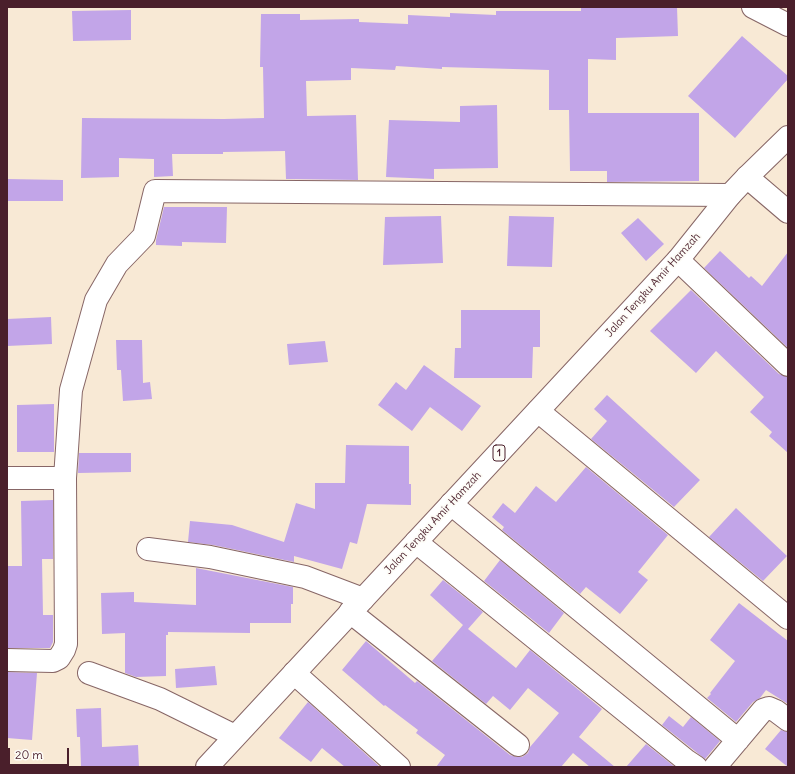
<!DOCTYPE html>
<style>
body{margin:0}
#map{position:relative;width:795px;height:774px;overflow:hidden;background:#f8e9d5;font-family:Delius,sans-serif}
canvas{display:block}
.frame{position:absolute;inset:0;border:8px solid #4a1f2b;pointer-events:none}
.scale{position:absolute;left:8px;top:748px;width:61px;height:18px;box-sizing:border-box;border:2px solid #4a1f2b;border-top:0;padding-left:5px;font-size:12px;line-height:14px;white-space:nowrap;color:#4a1f2b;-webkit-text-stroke:3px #fdfcf7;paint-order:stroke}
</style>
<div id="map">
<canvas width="795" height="774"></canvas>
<div class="frame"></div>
<div class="scale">20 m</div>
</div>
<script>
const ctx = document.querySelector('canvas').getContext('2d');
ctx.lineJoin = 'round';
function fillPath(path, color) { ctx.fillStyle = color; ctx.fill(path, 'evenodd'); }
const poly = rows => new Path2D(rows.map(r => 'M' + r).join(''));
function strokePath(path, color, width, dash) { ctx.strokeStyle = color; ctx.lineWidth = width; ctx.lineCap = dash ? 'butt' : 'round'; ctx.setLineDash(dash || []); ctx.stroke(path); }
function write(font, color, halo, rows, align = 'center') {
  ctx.font = font + ' Delius,sans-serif'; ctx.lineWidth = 3.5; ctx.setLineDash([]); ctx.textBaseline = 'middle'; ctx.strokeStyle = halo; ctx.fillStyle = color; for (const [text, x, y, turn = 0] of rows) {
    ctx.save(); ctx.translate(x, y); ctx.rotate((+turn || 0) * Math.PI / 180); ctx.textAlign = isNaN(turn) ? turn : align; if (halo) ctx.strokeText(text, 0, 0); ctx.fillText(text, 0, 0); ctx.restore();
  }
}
fillPath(poly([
 [581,7,677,7,678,36,616,38,616,60,588,59,588,113,699,113,699,181,607,182,607,171,570,171,569,110,549,110,549,70,442,67,442,69,396,66,395,70,351,68,351,80,306,81,307,116,356,115,358,180,286,179,285,151,223,152,223,154,172,154,173,176,154,177,154,159,119,158,119,177,81,178,82,118,224,119,264,118,263,67,260,67,261,14,300,14,300,20,359,19,359,22,408,24,408,15,450,17,450,13,496,15,496,11,581,11],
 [131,10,131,40,73,41,72,11],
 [742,36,788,76,788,79,735,138,688,96],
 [497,105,498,168,434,169,434,179,386,177,389,120,460,122,460,106],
 [7,179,63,180,63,201,7,201],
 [164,207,227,207,226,243,182,242,182,246,156,245,156,240],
 [441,216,443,263,383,265,385,217],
 [509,216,554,217,552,267,507,266],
 [638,218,664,244,646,261,621,233],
 [720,251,749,278,751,276,762,286,788,252,788,348,704,268],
 [691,290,779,374,788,377,788,453,769,436,772,432,750,412,764,397,716,351,696,373,650,331],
 [461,310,540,310,540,347,533,347,532,378,454,378,455,348,461,348],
 [51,317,52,344,7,346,7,319],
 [116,340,142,340,143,383,150,382,152,399,123,401,121,370,117,370],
 [325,341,328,362,289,365,287,344],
 [424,365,481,406,462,431,430,407,412,431,378,405,396,382,406,390],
 [607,395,700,480,674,507,591,439,607,421,594,409],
 [54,404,54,452,17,452,17,405],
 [346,445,409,446,409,484,411,484,411,505,367,504,357,544,350,542,342,569,294,556,294,562,213,545,188,542,190,521,232,525,284,542,296,503,315,509,315,483,345,483],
 [79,453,131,453,131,472,78,473],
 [586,467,668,535,638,572,648,580,620,614,586,587,580,594,502,530,504,527,492,517,503,503,515,513,536,486,556,502],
 [53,500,53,559,42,559,43,615,53,615,53,642,50,648,7,648,7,566,22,566,21,501],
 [736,508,787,556,763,581,709,537],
 [500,560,564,613,549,633,484,581],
 [196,568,293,587,293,604,291,604,291,623,250,623,250,633,168,632,168,635,166,635,166,676,136,677,125,673,125,633,102,634,101,593,134,592,134,602,196,605],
 [443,580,483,612,468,629,516,668,530,650,602,709,579,737,615,767,590,767,573,753,561,767,436,767,445,755,416,733,418,730,385,705,384,706,342,670,366,641,415,683,417,681,510,755,516,757,522,757,528,753,530,747,559,713,528,688,510,710,493,696,486,704,432,661,463,625,430,595],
 [739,603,788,641,788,704,766,690,760,698,753,702,736,722,707,698,711,694,710,693,735,661,710,640],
 [215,666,217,685,176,688,175,669],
 [7,672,37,673,32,740,7,738],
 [308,702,380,767,345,767,322,748,311,762,279,738],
 [101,708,102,747,138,745,139,767,81,767,80,737,77,737,76,709],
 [669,716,683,727,691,717,720,741,705,759,662,725],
 [781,730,788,732,788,767,765,749],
 [646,744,675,767,626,767]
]), '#c2a5e8');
const minor = poly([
 [753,7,788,25],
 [747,177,788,212],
 [678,260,788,365],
 [538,411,788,618],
 [7,478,65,478],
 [451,504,738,740],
 [416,542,687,761,696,767],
 [148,549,210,557,305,577,363,599],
 [350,612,518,745],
 [7,660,53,661,59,658,64,650,66,644,65,478,71,390,96,300,117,264,144,236,155,191,730,195],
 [89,673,160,699,235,736],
 [294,673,399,767],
 [715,767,763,710,769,708,776,711,788,720]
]);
const major = poly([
 [207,767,678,260,730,195,747,177,788,137]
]);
strokePath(minor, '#876666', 24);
strokePath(major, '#876666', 24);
strokePath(minor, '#fff', 22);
strokePath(major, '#fff', 22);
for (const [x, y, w] of [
 [499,453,12]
]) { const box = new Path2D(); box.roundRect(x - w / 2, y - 8, w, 16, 3); ctx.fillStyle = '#fdfcf7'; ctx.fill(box); strokePath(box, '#4a1f2b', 1); }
write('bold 10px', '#4a1f2b', null, [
 ["1",499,453]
]);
write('11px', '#4a1f2b', '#fdfcf7', [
 ["Jalan Tengku Amir Hamzah",653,285,-48],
 ["Jalan Tengku Amir Hamzah",433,523,-47]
]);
</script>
